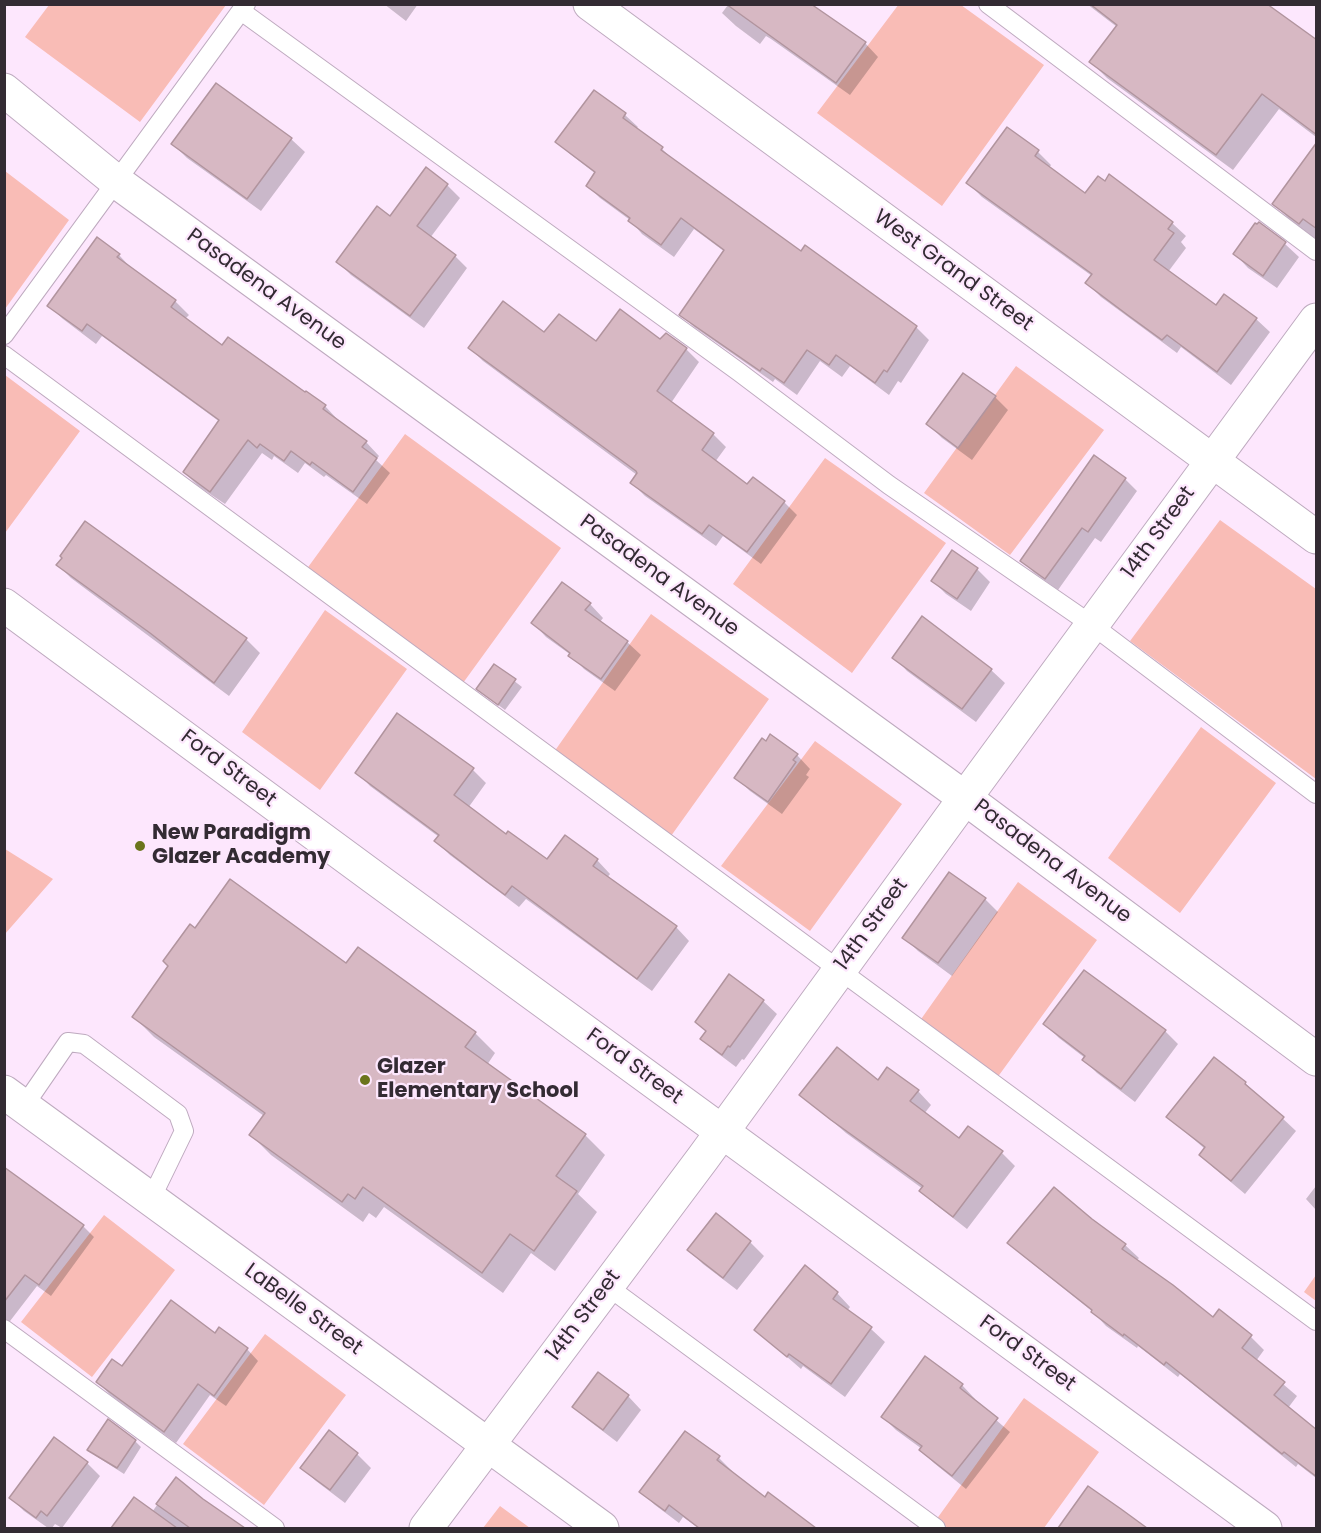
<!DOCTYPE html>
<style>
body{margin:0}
#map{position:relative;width:1321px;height:1533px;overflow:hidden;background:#fde7fd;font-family:Poppins,sans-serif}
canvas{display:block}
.frame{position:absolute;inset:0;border:6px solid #332b33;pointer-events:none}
</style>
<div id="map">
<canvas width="1321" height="1533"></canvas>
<div class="frame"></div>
</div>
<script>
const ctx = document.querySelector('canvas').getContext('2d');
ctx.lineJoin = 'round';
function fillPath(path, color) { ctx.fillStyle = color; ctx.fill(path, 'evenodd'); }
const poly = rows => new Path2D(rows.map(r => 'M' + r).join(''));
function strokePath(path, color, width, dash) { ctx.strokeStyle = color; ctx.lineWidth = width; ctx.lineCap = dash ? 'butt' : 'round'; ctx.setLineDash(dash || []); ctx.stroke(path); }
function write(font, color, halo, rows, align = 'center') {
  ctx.font = font + ' Poppins,sans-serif'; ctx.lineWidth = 4.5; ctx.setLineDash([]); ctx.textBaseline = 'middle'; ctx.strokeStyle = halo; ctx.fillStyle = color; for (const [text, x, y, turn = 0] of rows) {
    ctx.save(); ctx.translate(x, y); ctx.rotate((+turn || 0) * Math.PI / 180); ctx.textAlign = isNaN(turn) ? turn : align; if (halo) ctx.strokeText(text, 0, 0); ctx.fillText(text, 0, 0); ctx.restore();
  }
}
fillPath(poly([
 [899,4,961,5,1044,65,942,206,817,113],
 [49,5,49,4,226,5,140,122,25,37],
 [5,171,69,220,5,309],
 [1016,366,1104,430,1010,555,924,493],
 [5,375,80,431,5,533],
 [405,434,561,548,463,683,306,570],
 [825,458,946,543,852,673,733,584],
 [1220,520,1316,589,1316,779,1130,641],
 [325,610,407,669,320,790,242,732],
 [651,614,769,699,671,836,554,752],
 [1201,727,1276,783,1180,913,1108,858],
 [815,741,902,804,810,931,721,866],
 [5,849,53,879,5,934,4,934],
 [1018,882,1097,940,997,1078,919,1022],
 [104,1215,175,1270,92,1377,21,1322],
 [1316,1275,1316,1301,1304,1292],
 [265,1334,346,1395,264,1505,183,1444],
 [1024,1398,1099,1452,1044,1528,948,1528,936,1520],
 [500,1506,530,1528,483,1528]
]), '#f9bcb6');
fillPath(poly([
 [384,4,418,4,406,21],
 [1087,4,1265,4,1316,45,1316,137,1279,109,1233,170,1107,78,1091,62,1117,27],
 [728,5,865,43,878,57,850,95,771,39,766,36,760,44,736,26,722,13],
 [594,92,625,115,638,127,636,129,662,149,675,161,802,253,805,248,916,327,929,340,901,383,898,381,889,395,850,366,842,377,820,361,797,395,775,379,773,382,694,327,681,314,725,252,694,229,674,257,642,234,630,220,600,198,587,185,596,174,570,154,557,142],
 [291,139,305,152,261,211,187,158,173,144],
 [1316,143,1316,239,1290,220,1274,204],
 [1038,152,1051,165,1049,168,1086,195,1172,223,1186,236,1181,242,1186,248,1168,272,1216,307,1256,319,1270,332,1231,385,1181,347,1177,353,1101,297,1087,283,1092,276,982,197,968,183],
 [447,185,460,198,430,238,455,256,467,268,424,328,351,275,338,262,390,218],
 [1259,224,1285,244,1299,257,1277,288,1248,268,1235,254],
 [119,255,132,269,175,301,189,315,185,319,223,347,325,406,338,420,337,421,366,442,379,456,376,460,390,473,367,504,326,475,324,477,305,463,298,473,274,456,272,460,262,453,225,504,198,486,184,472,220,422,102,336,96,344,63,319,49,306],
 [544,334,597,343,661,340,686,349,699,362,671,403,713,434,726,447,715,462,747,486,753,479,784,502,797,515,761,564,723,536,716,546,645,496,632,483,637,475,483,361,470,348],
 [995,397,1008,410,972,460,942,438,928,424],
 [1094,457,1125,479,1137,491,1101,542,1095,538,1058,590,1033,572,1022,560],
 [58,565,246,639,260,653,229,696,71,578],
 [977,569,990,582,971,611,946,594,933,581],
 [590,604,603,618,600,622,627,642,641,655,615,691,584,669,571,655,546,637,533,623],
 [922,618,991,670,1005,683,976,722,907,671,894,657],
 [495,666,522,687,505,710,485,695],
 [797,755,810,769,806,775,809,777,782,814,750,791,736,778],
 [473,770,486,783,468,808,506,836,548,861,597,860,610,874,607,878,676,927,689,941,652,991,526,899,519,907,502,894,450,855,436,841,439,837,370,786,357,772],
 [985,899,998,912,952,976,918,951,904,937],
 [196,930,347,965,475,1033,495,1053,487,1065,585,1135,605,1155,578,1194,597,1212,555,1271,531,1253,503,1293,384,1207,376,1218,369,1213,363,1222,271,1155,251,1135,264,1116,154,1037,133,1016],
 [729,976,763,1001,777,1014,744,1060,742,1059,736,1067,716,1052,702,1039,707,1032,697,1022],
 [1045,1024,1165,1031,1178,1044,1135,1102,1097,1073,1084,1060,1085,1058,1059,1038],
 [1214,1059,1245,1083,1296,1131,1245,1194,1214,1168,1201,1155,1205,1149,1168,1117],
 [878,1082,918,1091,931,1105,924,1114,959,1140,1002,1153,1015,1166,967,1229,935,1204,921,1191,923,1189,846,1133,801,1094],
 [4,1181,83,1226,94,1237,51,1296,37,1286,7,1325,4,1322],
 [1316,1186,1316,1210,1306,1199],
 [716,1215,750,1242,764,1256,737,1290,703,1264,689,1250],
 [1091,1220,1125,1245,1139,1258,1136,1261,1213,1319,1251,1337,1264,1350,1256,1361,1297,1396,1288,1408,1316,1432,1316,1478,1298,1464,1296,1467,1180,1374,1178,1377,1138,1346,1137,1348,1106,1326,1093,1312,1023,1256,1009,1242],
 [837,1293,850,1307,847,1311,871,1329,885,1342,845,1397,803,1366,801,1369,756,1330],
 [215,1335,247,1349,258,1361,226,1406,210,1395,176,1443,109,1394,98,1382,122,1368],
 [962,1385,975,1399,974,1401,1010,1432,966,1489,934,1463,921,1450,922,1449,896,1430,883,1417],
 [628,1396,641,1410,617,1442,588,1420,574,1407],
 [329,1432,357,1454,371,1468,345,1503,316,1481,302,1468],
 [685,1433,719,1458,732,1471,731,1473,765,1499,812,1528,698,1528,683,1517,679,1523,655,1505,641,1492],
 [135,1441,141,1447,124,1474,96,1456,89,1449],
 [87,1463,100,1476,62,1528,55,1524,52,1528,48,1528,24,1511,11,1498],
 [176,1479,240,1528,113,1528,135,1499,152,1512],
 [1088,1488,1145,1528,1060,1528]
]), '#0003');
const building = poly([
 [726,4,811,4,866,42,836,83,726,4],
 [1090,4,1267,4,1317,40,1317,135,1262,94,1216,155,1089,62,1117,25,1090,4],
 [216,83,292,138,247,199,171,144,216,83],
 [594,90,626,113,623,118,663,147,661,150,801,251,805,245,917,326,887,372,884,370,875,383,836,355,829,365,807,350,784,383,762,368,760,371,679,315,724,250,681,218,661,245,628,221,630,218,586,186,595,172,555,142,594,90],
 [1007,127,1039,150,1035,156,1085,193,1098,176,1105,181,1109,174,1173,222,1168,229,1174,233,1154,260,1216,305,1224,294,1257,318,1217,372,1167,335,1162,340,1129,316,1085,283,1092,274,966,183,1007,127],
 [1317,142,1317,229,1303,219,1299,224,1272,204,1317,142],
 [426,167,448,184,417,226,456,255,410,316,336,262,377,206,390,216,426,167],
 [1259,222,1286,242,1263,276,1233,254,1255,223,1257,224,1259,222],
 [97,237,120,254,117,257,176,300,171,307,222,345,228,337,305,392,306,391,326,405,323,409,367,441,362,447,377,458,353,492,312,462,310,465,291,451,284,461,260,444,257,448,248,440,210,492,183,472,219,420,87,324,82,331,47,306,97,237],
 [503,301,544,332,559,314,596,341,620,309,660,339,666,333,687,348,657,391,714,433,702,450,747,484,753,477,785,501,747,552,709,525,702,534,630,483,637,473,636,471,468,348,503,301],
 [963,373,996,396,958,448,926,424,963,373],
 [1094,455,1126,478,1088,532,1082,528,1045,579,1020,561,1094,455],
 [85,521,247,638,214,683,150,633,56,565,62,558,60,556,85,521],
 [952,550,978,568,957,599,931,581,952,550],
 [562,582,591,603,585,610,628,641,601,679,568,656,570,653,531,623,562,582],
 [922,616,992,669,962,709,892,658,922,616],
 [494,664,516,679,498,705,476,689,494,664],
 [397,713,474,768,454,795,506,834,508,831,547,859,565,835,598,859,593,866,677,926,637,979,512,886,505,895,486,881,434,841,439,835,355,773,397,713],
 [770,734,798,754,793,760,796,762,768,802,734,778,762,738,766,741,770,734],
 [949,872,986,898,938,963,902,938,949,872],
 [230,879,346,963,358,947,476,1032,465,1047,586,1134,556,1176,577,1191,534,1251,510,1234,482,1273,363,1187,355,1199,348,1194,342,1202,249,1135,265,1113,132,1017,168,966,163,961,190,924,195,928,230,879],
 [1084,970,1166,1030,1121,1089,1082,1060,1085,1056,1043,1024,1084,970],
 [729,974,764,1000,730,1047,728,1046,722,1055,700,1039,706,1031,695,1022,729,974],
 [837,1047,878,1080,887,1067,919,1090,910,1101,959,1138,968,1126,1003,1151,953,1217,919,1191,923,1186,831,1120,799,1095,837,1047],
 [1214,1057,1246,1082,1245,1084,1284,1117,1231,1181,1199,1155,1205,1147,1166,1117,1214,1057],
 [4,1167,84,1225,39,1285,25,1275,4,1302,4,1167],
 [1054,1187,1092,1219,1126,1244,1122,1249,1173,1285,1213,1317,1219,1309,1252,1335,1242,1348,1285,1382,1274,1395,1317,1430,1317,1477,1284,1452,1282,1454,1166,1362,1164,1365,1124,1334,1123,1336,1091,1312,1092,1310,1007,1243,1054,1187],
 [716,1213,751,1241,723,1278,687,1250,716,1213],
 [805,1265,838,1292,833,1299,872,1327,831,1384,789,1354,787,1357,754,1330,805,1265],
 [171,1300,215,1333,219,1327,248,1348,214,1396,198,1384,164,1432,96,1382,112,1359,122,1366,171,1300],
 [925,1356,963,1384,960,1388,998,1418,952,1476,919,1450,922,1446,881,1417,925,1356],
 [598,1372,629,1395,603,1430,572,1407,598,1372],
 [108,1419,136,1440,117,1468,87,1450,108,1419],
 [329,1430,358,1453,330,1490,300,1468,329,1430],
 [685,1431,720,1456,717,1460,765,1497,768,1492,816,1528,699,1528,669,1505,665,1511,639,1492,685,1431],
 [54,1437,88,1462,47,1516,41,1511,36,1518,9,1498,54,1437],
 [176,1477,203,1499,245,1528,190,1528,156,1504,176,1477],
 [1088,1486,1121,1509,1147,1528,1058,1528,1088,1486],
 [134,1497,177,1528,111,1528,134,1497]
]);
fillPath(building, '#d7b8c3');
strokePath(building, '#b1949e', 1.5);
const service = poly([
 [988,4,1316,251],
 [241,11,739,372,889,485,1092,625,1316,794],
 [4,335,246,4],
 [4,355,1316,1321],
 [24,1106,68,1042,84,1044,178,1114,184,1131,151,1199],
 [607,1286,936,1528],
 [4,1329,275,1528]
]);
const minor = poly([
 [590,4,1316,537],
 [4,90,117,182,965,798,1316,1059],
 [4,605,372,876,1265,1528],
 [4,1092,602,1528]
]);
const tertiary = poly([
 [426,1528,703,1158,965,798,1316,320]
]);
strokePath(service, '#beaabf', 20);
strokePath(minor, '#beaabf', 35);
strokePath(tertiary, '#beaabf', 35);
strokePath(service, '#fff', 18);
strokePath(minor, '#fff', 33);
strokePath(tertiary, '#fff', 33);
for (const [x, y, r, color] of [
 [140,846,6,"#6b741c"],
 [365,1080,6,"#6b741c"]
]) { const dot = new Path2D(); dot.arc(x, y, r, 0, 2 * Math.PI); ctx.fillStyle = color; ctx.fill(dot); strokePath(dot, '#fde7fd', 2); }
write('21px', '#332b33', '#fde7fd', [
 ["West Grand Street",953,271,36],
 ["Pasadena Avenue",266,290,36],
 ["14th Street",1159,533,-54],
 ["Pasadena Avenue",659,576,36],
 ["Ford Street",228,769,37],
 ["Pasadena Avenue",1052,862,37],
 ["14th Street",872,925,-54],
 ["Ford Street",634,1067,36],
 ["LaBelle Street",303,1310,36],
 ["14th Street",584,1316,-53],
 ["Ford Street",1027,1354,36]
]);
write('bold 21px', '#332b33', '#fde7fd', [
 ["New Paradigm",152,834],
 ["Glazer Academy",152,858],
 ["Glazer",377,1068],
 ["Elementary School",377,1092]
], 'left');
</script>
